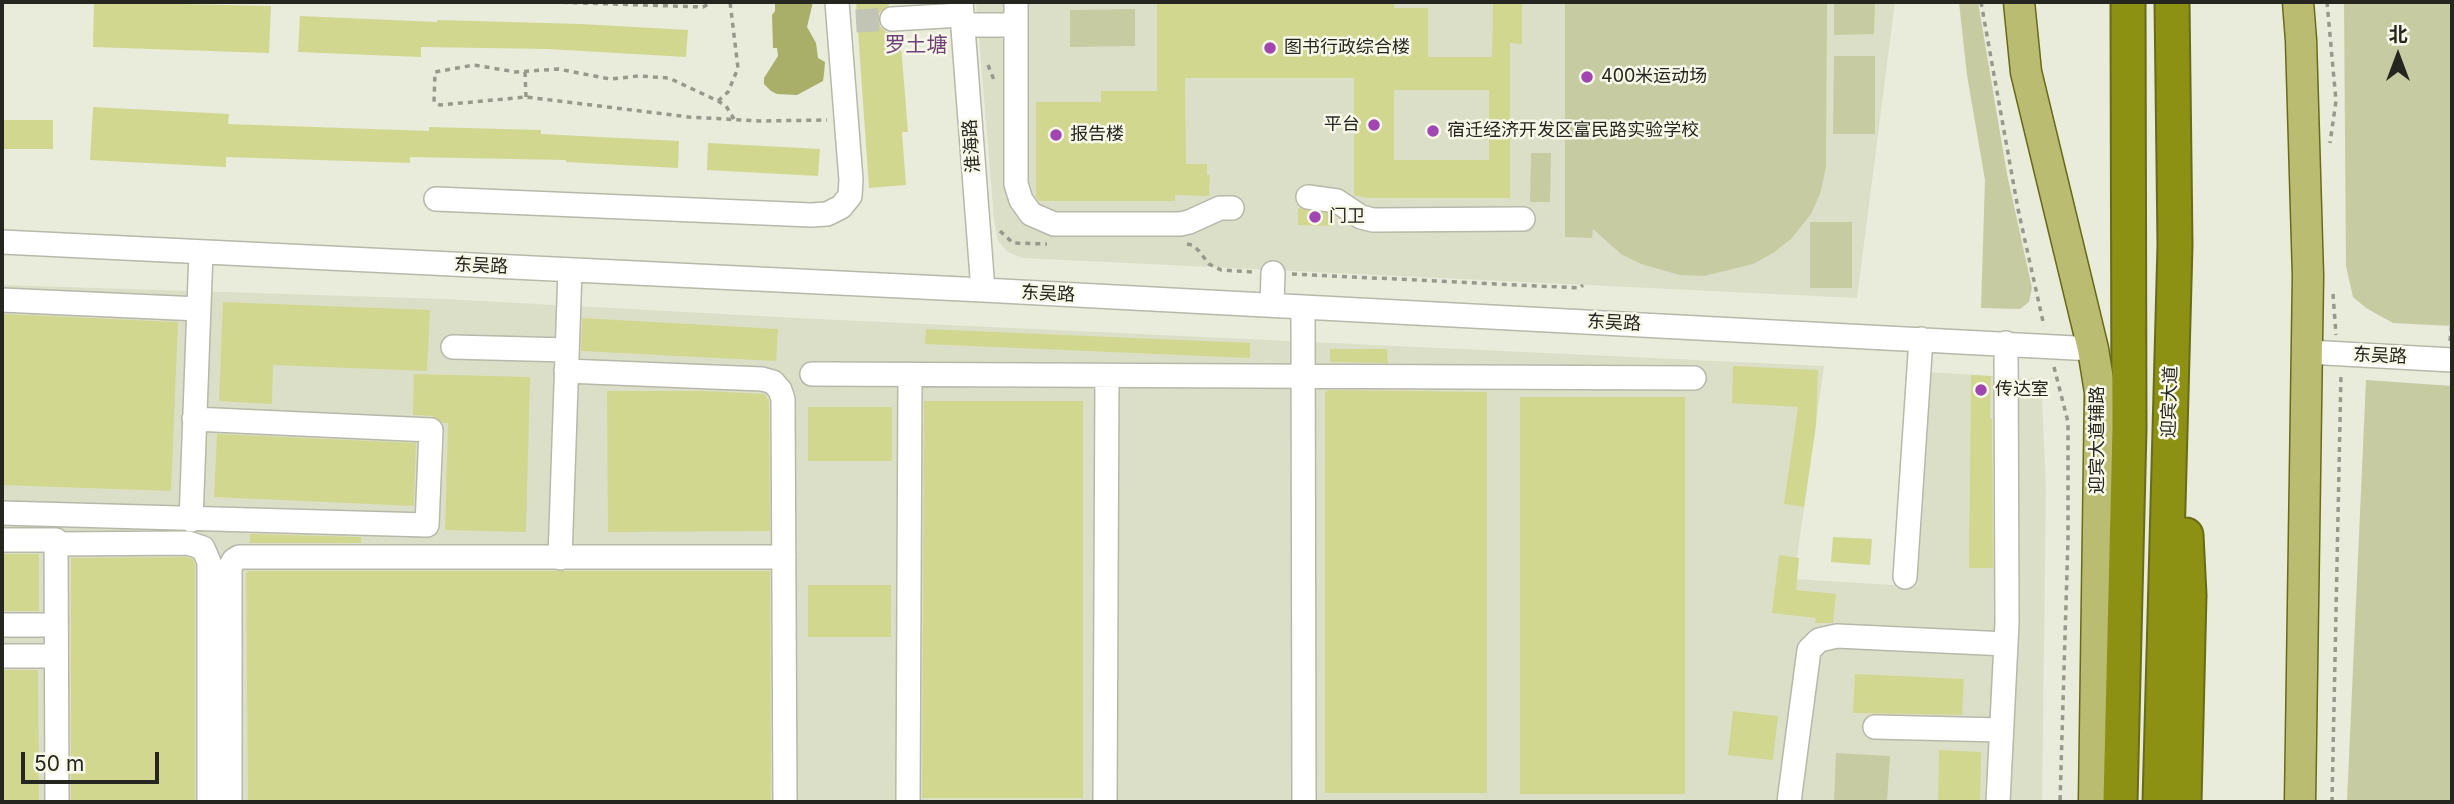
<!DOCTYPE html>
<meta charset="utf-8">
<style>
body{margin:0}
#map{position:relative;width:2454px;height:804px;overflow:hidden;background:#e9ebdb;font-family:Inter,"Noto Sans SC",sans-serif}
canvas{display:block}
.frame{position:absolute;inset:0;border:4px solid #262620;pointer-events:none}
.north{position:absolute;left:2363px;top:21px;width:70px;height:70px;-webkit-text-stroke:5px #f7f8e8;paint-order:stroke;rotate:0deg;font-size:19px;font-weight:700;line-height:28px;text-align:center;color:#262620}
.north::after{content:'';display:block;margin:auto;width:24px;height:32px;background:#262620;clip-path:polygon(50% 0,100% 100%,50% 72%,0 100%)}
.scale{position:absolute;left:21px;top:752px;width:138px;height:32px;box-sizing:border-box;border:4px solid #262620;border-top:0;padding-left:9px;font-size:21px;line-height:24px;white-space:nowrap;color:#262620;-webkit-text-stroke:5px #f7f8e8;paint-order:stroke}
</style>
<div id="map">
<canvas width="2454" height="804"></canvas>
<div class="frame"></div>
<div class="north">北</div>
<div class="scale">50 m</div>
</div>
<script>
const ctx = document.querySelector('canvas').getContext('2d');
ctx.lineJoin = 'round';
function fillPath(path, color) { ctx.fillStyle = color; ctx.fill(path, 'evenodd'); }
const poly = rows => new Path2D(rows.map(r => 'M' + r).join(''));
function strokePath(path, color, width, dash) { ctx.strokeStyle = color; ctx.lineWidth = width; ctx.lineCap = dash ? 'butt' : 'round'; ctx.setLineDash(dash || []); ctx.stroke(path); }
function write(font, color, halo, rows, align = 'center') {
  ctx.font = font + ' Inter,"Noto Sans SC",sans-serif'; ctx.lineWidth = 5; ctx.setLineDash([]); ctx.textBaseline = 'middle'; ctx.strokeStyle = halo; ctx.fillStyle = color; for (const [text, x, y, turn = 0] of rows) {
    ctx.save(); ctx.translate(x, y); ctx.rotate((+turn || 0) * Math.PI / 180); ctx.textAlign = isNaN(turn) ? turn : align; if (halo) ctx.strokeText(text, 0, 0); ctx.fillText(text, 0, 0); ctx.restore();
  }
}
fillPath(poly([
 [976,2,1895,2,1857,298,1023,258,1008,252,998,241,994,219],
 [2,285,444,299,797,318,1824,366,1794,579,1909,586,1927,372,2041,379,2046,487,2042,802,2,802]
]), '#dcdfc7');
fillPath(poly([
 [1565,2,1827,2,1826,167,1820,194,1811,214,1791,239,1773,253,1753,264,1704,276,1680,275,1641,264,1621,254,1593,229,1592,238,1565,237],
 [1834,2,1875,2,1874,34,1834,35],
 [1959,2,1978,2,2007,174,2032,288,2029,302,2020,309,1981,308,1985,180,1967,75],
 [2344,2,2452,2,2452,326,2393,323,2366,308,2353,297,2346,266],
 [1135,9,1135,46,1070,47,1070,10],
 [1834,56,1875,56,1875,134,1833,134],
 [1531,153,1551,153,1550,202,1530,202],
 [1810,222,1852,222,1852,288,1810,288],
 [2366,380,2452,386,2452,802,2347,802],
 [1836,753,1890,756,1887,802,1834,802]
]), '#c7cba1');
fillPath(poly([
 [775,2,813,2,807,27,816,43,818,58,825,62,824,74,823,81,797,95,777,94,771,91,764,84,764,78,778,56,777,48,773,48,772,15,775,11]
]), '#a9ae68');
fillPath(poly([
 [94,2,271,6,269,53,93,47],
 [856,2,888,2,889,6,879,13,880,26,886,32,900,33,908,132,902,132,906,185,869,188],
 [1157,2,1394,2,1394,8,1428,8,1428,57,1492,57,1493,2,1522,2,1522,44,1510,43,1510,198,1367,198,1354,195,1354,78,1185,78,1186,164,1207,164,1207,175,1210,175,1209,196,1175,195,1175,201,1039,201,1036,197,1036,102,1101,102,1101,91,1157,91],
 [1394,90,1489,90,1489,160,1394,160],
 [300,16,437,22,437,20,581,24,688,30,686,57,548,49,421,47,421,57,298,52],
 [93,107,229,114,228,124,429,131,429,127,541,130,541,134,679,141,678,168,566,162,566,160,410,157,410,163,226,157,226,167,90,160],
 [2,120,53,120,53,149,2,149],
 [708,143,820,149,818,176,707,170],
 [1298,208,1332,214,1332,226,1298,225],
 [223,302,430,310,427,371,273,365,272,404,219,401],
 [2,314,178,322,171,491,2,485],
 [582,318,778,329,776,361,581,351],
 [926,329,1250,343,1250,358,925,344],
 [1330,349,1387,349,1388,363,1330,362],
 [1733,366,1818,370,1816,425,1804,507,1784,504,1798,407,1732,403],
 [414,374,530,377,526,532,445,530,448,423,443,423,432,416,413,415],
 [1971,375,1991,376,1990,419,1992,419,1993,568,1969,568],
 [1330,390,1487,392,1487,793,1325,793,1325,392],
 [607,391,705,391,765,394,769,401,770,531,608,532],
 [1520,397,1685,397,1685,794,1520,794],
 [924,401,1083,401,1083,798,922,798],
 [808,407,892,407,892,461,808,461],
 [217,434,416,443,414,506,214,497],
 [250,534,361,537,361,543,250,543],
 [1833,537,1872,539,1870,565,1831,562],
 [2,554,39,554,39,611,2,611],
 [1779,555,1799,558,1796,590,1836,594,1833,623,1815,623,1816,618,1772,613],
 [186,557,193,559,195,565,195,802,71,802,71,558],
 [249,571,770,571,771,802,248,802,246,573],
 [808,585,891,585,891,637,808,637],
 [2,670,38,670,39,802,2,802],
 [1855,674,1964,679,1962,715,1853,713],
 [1733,711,1778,716,1773,760,1728,755],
 [1939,750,1981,752,1980,802,1938,802]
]), '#d2d790');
strokePath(poly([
 [856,21,892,19]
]), '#c2c4b6', 23, [23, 11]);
const minor = poly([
 [961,2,983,290],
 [1016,2,1016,184,1021,200,1031,214,1054,224,1180,224,1189,222,1220,208,1232,208],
 [892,19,962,15],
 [963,25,1016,25],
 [1308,197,1337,201,1361,217,1373,220,1523,219],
 [436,199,811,215,827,214,841,207,850,196,851,180,837,2],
 [2,242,983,290,2093,349],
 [2,300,199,309],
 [1272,305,1273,273],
 [1303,307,1304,802],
 [453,347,567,350],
 [2308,352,2452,360],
 [566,371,762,379,773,382,780,390,783,399,785,802],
 [812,374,1694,378],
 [2,513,427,525,431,430,194,419],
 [191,520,201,252],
 [2,540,56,540,57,802],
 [56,544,188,543,203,548,209,562,209,802],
 [560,558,570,270],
 [1905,577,1921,339],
 [2,625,56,625],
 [2,656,56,656],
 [1875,727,2001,730],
 [230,802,230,567,234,560,239,557,784,557],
 [908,802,910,375],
 [1105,802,1107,376],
 [1789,802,1809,650,1819,640,1837,636,2006,644],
 [1998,802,2007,623,2006,343]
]);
const major = poly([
 [2019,2,2026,72,2093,349,2100,392,2094,802],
 [2298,2,2301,40,2308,276,2300,802]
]);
const highway = poly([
 [2120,802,2129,428,2128,2],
 [2160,802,2175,245,2172,2],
 [2184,802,2189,595,2186,535]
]);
strokePath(minor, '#b7b8a9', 26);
strokePath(major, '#686b18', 33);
strokePath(highway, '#686b18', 37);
strokePath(poly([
 [553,2,703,7,712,2],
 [1981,2,2018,209,2044,326],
 [2327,2,2336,101,2330,143],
 [988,65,994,80],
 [525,72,526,97],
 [718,101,728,92,738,68,730,2],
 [734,119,726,106,718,101,669,78,639,76,610,79,558,69,516,72,474,65,435,72,434,102,440,105,526,97,689,117,760,121,827,120],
 [1000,231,1013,243,1047,244],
 [1187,244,1192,245,1199,251,1209,264,1221,270,1253,272],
 [1292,274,1580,288,1583,285],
 [2333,294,2336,335],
 [2450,341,2452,322],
 [2054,367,2068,422,2068,538,2060,802],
 [2332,802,2341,374]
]), '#98998d', 3.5, [5, 5]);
strokePath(minor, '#fff', 23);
strokePath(major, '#babc71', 30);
strokePath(highway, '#8c9013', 33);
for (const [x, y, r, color] of [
 [1270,48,7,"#a145b0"],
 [1587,77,7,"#a145b0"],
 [1374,125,7,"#a145b0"],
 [1433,131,7,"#a145b0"],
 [1056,135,7,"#a145b0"],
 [1315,217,7,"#a145b0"],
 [1981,390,7,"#a145b0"]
]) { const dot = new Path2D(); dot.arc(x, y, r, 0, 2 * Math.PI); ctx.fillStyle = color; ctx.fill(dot); strokePath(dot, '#f7f8e8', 2.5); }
write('18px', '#262620', '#f7f8e8', [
 ["图书行政综合楼",1284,48],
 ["400米运动场",1601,77],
 ["平台",1360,125,"right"],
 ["宿迁经济开发区富民路实验学校",1447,131],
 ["报告楼",1070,135],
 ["门卫",1329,217],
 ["传达室",1995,390]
], 'left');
write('18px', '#262620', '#f7f8e8', [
 ["淮海路",972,146,-94],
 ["东吴路",481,266,3],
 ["东吴路",1048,294,3],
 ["东吴路",1614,323,3],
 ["东吴路",2380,356,3],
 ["迎宾大道",2170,402,-88],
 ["迎宾大道辅路",2098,440,-90]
]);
write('21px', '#704277', '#f7f8e8', [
 ["罗土塘",916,46]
]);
</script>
